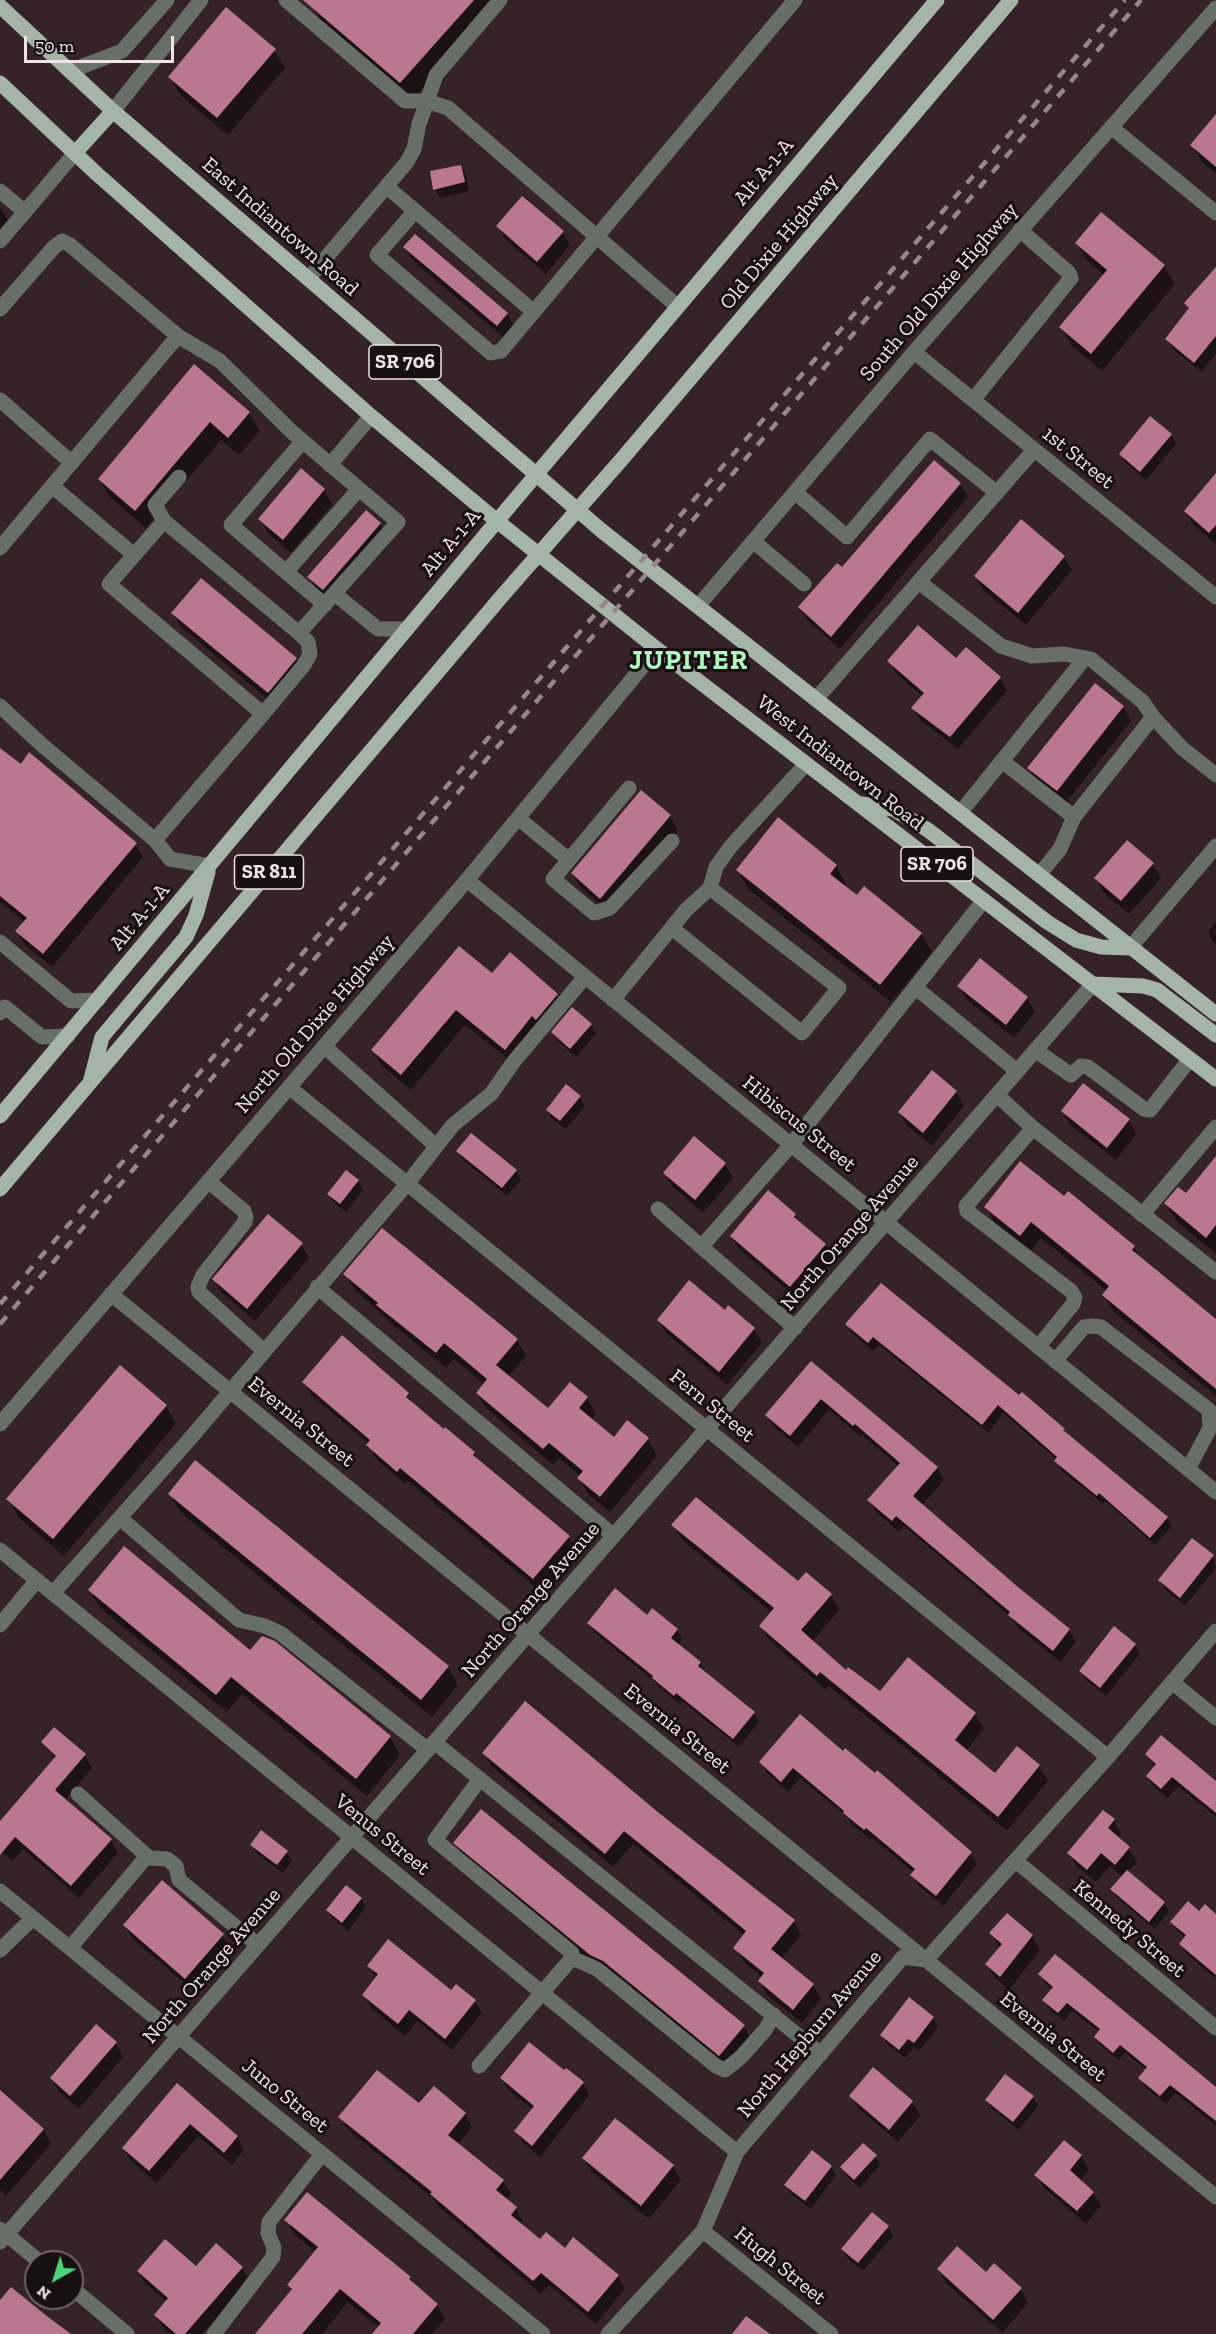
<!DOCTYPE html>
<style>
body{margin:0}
#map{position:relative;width:1216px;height:2334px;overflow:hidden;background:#36232a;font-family:"Zilla Slab",serif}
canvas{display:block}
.north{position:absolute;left:24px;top:2250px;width:60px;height:60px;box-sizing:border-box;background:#180f12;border:2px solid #6e6467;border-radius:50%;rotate:219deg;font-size:16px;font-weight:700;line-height:24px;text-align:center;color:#f0e3e7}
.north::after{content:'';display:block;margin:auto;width:21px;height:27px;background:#4ad778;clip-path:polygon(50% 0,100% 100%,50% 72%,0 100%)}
.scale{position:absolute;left:24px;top:36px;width:150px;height:27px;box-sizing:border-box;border:3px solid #f0e3e7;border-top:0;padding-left:8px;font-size:18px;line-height:21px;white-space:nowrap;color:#f0e3e7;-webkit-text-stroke:4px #180f12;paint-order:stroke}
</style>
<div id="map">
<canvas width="1216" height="2334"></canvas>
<div class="north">N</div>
<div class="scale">50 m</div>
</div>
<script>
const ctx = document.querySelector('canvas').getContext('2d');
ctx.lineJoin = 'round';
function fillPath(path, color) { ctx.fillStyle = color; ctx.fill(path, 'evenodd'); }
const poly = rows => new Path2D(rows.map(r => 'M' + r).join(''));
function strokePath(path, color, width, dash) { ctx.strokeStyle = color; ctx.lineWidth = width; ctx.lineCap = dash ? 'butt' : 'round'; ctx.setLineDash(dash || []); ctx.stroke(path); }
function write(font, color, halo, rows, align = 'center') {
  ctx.font = font + ' "Zilla Slab",serif'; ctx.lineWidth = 6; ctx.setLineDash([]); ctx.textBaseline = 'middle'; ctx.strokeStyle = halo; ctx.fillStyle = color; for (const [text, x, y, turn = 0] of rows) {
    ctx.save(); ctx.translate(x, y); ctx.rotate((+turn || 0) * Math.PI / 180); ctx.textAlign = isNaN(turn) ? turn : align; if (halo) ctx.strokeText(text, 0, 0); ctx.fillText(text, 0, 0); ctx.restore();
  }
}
fillPath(poly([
 [318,0,500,0,412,101,323,25,313,7],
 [274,50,285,68,228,135,180,95,170,77],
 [1216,116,1216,174,1202,162,1192,145],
 [461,167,466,175,469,191,440,198,435,189],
 [0,207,8,221,0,231],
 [1101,214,1164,266,1175,284,1102,371,1071,345,1061,327,1104,275,1087,261,1077,243],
 [498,226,562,232,570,245,546,274,506,240],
 [405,248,507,314,515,327,505,339,413,261],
 [1216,282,1216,354,1201,372,1173,349,1166,339,1190,310,1185,303],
 [194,366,249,413,260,431,239,455,221,440,146,528,110,497,99,479],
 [1171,435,1176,444,1146,480,1126,463,1120,454],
 [301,471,324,490,332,504,291,553,268,533,260,519],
 [1216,476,1216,544,1193,525,1185,511],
 [960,484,968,497,840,649,808,621,800,608,843,570],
 [380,524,388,537,331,603,317,591,309,577],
 [1064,557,1072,570,1026,625,983,590,976,576],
 [173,613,296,659,304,672,276,706,181,627],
 [966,649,1000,678,1007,691,958,749,920,720,913,708,923,697,896,673,889,661,956,660],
 [1095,685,1123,707,1131,721,1065,804,1037,782,1029,769],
 [0,750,135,844,143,857,52,967,25,945,17,931,25,922,0,902],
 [642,792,670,816,678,830,608,911,580,887,572,873],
 [1153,864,1161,878,1129,914,1103,892,1096,878],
 [836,866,846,884,844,887,857,897,921,934,932,952,891,1002,748,889,738,870],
 [1216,921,1216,946,1208,932],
 [980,960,1027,998,1035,1012,1014,1038,967,1000,959,986],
 [492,975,556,995,565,1011,514,1064,465,1025,411,1090,382,1066,373,1050],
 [572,1009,591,1025,596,1034,576,1057,558,1041,553,1033],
 [932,1072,956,1092,964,1106,932,1146,907,1126,899,1112],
 [580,1097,585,1106,566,1129,552,1119,547,1110],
 [1063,1111,1129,1120,1136,1134,1116,1160,1070,1125],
 [694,1138,725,1164,733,1178,703,1213,673,1187,665,1173],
 [458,1151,516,1171,521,1180,507,1196,463,1160],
 [1216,1161,1216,1254,1177,1222,1166,1204,1186,1195],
 [358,1181,363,1190,346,1212,334,1203,329,1194],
 [1065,1198,1134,1247,1141,1259,1216,1321,1216,1396,1113,1311,1104,1295,1107,1291,1041,1238,1030,1251,995,1223,986,1207],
 [795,1215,800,1224,825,1245,833,1258,798,1299,739,1249,731,1236],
 [301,1244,309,1258,255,1321,222,1293,214,1279],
 [345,1274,517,1340,526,1356,508,1377,548,1410,587,1398,596,1414,591,1420,614,1439,648,1439,657,1456,610,1512,588,1494,579,1478,580,1476,559,1458,553,1465,487,1409,477,1393,484,1384,454,1359,446,1368,388,1321,384,1316,355,1290],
 [725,1312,754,1329,762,1343,727,1385,666,1333,658,1320],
 [847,1324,1019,1398,1022,1394,1063,1430,1066,1435,1167,1518,1172,1526,1155,1545,1105,1501,1103,1504,1061,1470,1057,1460,1003,1413,988,1433,879,1345,873,1351,852,1333],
 [811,1363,937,1468,944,1480,922,1505,1069,1630,1076,1642,1060,1662,1017,1627,1012,1618,904,1526,899,1532,876,1512,869,1500,898,1466,862,1435,861,1437,829,1410,798,1447,774,1427,767,1415],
 [304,1382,407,1394,414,1406,474,1453,478,1460,568,1537,576,1550,541,1592,408,1481,405,1484,376,1459,369,1444,312,1396],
 [166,1406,176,1424,64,1556,19,1518,8,1499],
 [170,1494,448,1667,458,1685,432,1717,180,1512],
 [673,1525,798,1583,831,1595,839,1610,812,1642,846,1672,880,1694,908,1659,975,1714,984,1729,966,1751,996,1775,1017,1748,1039,1766,1048,1781,1007,1831,829,1686,826,1690,770,1641,761,1626,772,1613,682,1540],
 [1213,1556,1216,1568,1185,1606,1165,1589,1160,1580],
 [90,1590,250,1652,390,1737,400,1755,367,1796,242,1694,227,1712,100,1608],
 [652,1611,677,1630,682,1639,678,1645,700,1663,705,1673,754,1713,759,1722,739,1747,682,1701,680,1704,659,1687,655,1682,594,1632,589,1623,647,1617],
 [1135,1645,1140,1654,1106,1696,1086,1680,1080,1671],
 [43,1742,85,1755,92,1768,65,1800,111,1840,118,1853,79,1898,23,1849,12,1861,0,1850,0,1823,55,1759],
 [484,1753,658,1815,794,1921,801,1935,781,1959,813,1985,821,1999,802,2023,767,1995,760,1981,763,1978,743,1961,735,1948,745,1936,633,1844,613,1867,492,1767],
 [843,1753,970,1853,977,1864,943,1906,919,1886,912,1875,914,1873,872,1838,871,1840,851,1824,848,1818,800,1778,788,1792,767,1773,761,1762],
 [1147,1754,1209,1777,1210,1776,1216,1781,1216,1817,1178,1786,1168,1798,1153,1786,1147,1776,1155,1767],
 [1113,1820,1121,1834,1118,1838,1129,1848,1137,1862,1128,1872,1164,1903,1169,1912,1155,1929,1117,1898,1112,1889,1123,1877,1110,1866,1096,1882,1077,1867,1069,1853],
 [455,1843,744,2026,754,2045,730,2074,602,1974,466,1861],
 [252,1845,287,1852,292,1861,283,1873,257,1854],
 [361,1899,366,1907,348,1931,333,1919,328,1911],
 [1200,1913,1216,1916,1216,1979,1186,1953,1181,1944,1186,1938,1177,1931,1172,1922],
 [125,1926,222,1935,230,1948,193,1991,133,1939],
 [991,1933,1032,1936,1040,1950,1009,1990,995,1978,987,1965,1000,1948],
 [369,1966,475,2001,482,2013,452,2050,417,2021,405,2036,371,2008,364,1995,376,1978],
 [1040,1974,1216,2088,1216,2126,1175,2093,1166,2104,1145,2087,1140,2078,1146,2070,1125,2052,1119,2060,1101,2046,1096,2038,1100,2032,1072,2011,1064,2021,1049,2009,1044,2000,1053,1990,1045,1983],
 [933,2018,938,2027,919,2051,914,2047,905,2058,887,2044,882,2035],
 [116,2043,123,2057,79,2109,59,2092,51,2078],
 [873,2069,912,2102,920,2116,898,2142,859,2109,851,2096],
 [502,2079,583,2083,589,2095,540,2157,523,2143,516,2131,533,2110,508,2090],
 [177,2085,237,2137,244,2150,232,2165,198,2136,157,2183,131,2161,123,2148],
 [0,2093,43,2129,51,2144,6,2196,0,2190],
 [1033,2097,1038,2106,1019,2130,992,2109,987,2100],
 [419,2106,465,2114,472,2127,458,2144,503,2181,511,2194,506,2200,516,2208,523,2221,520,2225,540,2242,565,2250,618,2276,625,2289,596,2324,549,2285,541,2294,439,2207,435,2200,348,2130,340,2117],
 [1064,2142,1081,2156,1089,2170,1080,2181,1093,2192,1101,2206,1086,2224,1044,2188,1036,2175],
 [875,2156,880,2165,860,2188,847,2176,842,2168],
 [584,2159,673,2166,681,2180,649,2219,592,2172],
 [831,2167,836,2175,811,2209,791,2194,786,2185],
 [872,2214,888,2227,893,2236,863,2271,847,2258,842,2249],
 [286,2220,410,2278,415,2286,437,2305,445,2319,432,2334,377,2334,379,2328,348,2302,322,2334,257,2334,292,2291,289,2285,316,2252,294,2234],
 [216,2245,242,2268,249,2280,202,2334,170,2334,163,2327,155,2315,167,2302,146,2284,138,2272,196,2268],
 [938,2269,1021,2289,1028,2303,1002,2333,946,2283]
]), '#0007');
fillPath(poly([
 [303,0,474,0,400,83],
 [226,7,276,49,217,118,168,77],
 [1216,114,1216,167,1190,145],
 [461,165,465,182,433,190,430,171],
 [522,196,564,231,537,262,496,226],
 [1101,212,1165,265,1091,354,1059,327,1107,270,1075,243],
 [415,234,508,313,497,326,403,247],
 [1216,267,1216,336,1194,363,1165,339,1189,308,1184,303],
 [194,364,250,412,228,438,210,422,135,511,98,479],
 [1150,416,1172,434,1140,472,1119,454],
 [934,460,961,483,831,637,798,607,837,563,842,567],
 [301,468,325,489,283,540,258,519],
 [1216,473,1216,525,1209,533,1184,511],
 [366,510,381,523,323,590,307,577],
 [1021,519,1065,556,1018,613,974,576],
 [201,578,297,658,268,693,171,613],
 [918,625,956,658,966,647,1001,677,950,737,911,708,924,693,887,661],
 [1095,683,1124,706,1057,791,1027,768],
 [0,748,21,764,29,752,137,843,43,954,15,931,27,918,0,896],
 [641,790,671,815,600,899,571,873],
 [778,817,837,865,830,874,857,895,864,886,922,933,880,985,736,870],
 [1127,840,1154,863,1121,901,1094,878],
 [459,946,492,973,510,952,558,994,536,1020,532,1016,505,1050,456,1010,401,1075,371,1050],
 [980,958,1028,997,1006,1025,957,986],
 [572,1007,592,1024,570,1049,551,1032],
 [932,1070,957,1091,923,1133,898,1112],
 [1083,1083,1130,1119,1107,1148,1061,1111],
 [566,1084,581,1096,560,1121,546,1110],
 [471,1133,517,1170,502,1188,456,1151],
 [694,1136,726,1163,695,1200,663,1173],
 [1216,1156,1216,1225,1206,1238,1164,1203,1178,1187,1186,1193],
 [1020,1161,1064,1196,1068,1191,1135,1246,1132,1250,1216,1319,1216,1389,1102,1295,1109,1286,1031,1222,1020,1236,984,1207],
 [346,1170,359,1180,340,1204,327,1194],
 [768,1190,796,1214,794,1217,826,1244,790,1287,730,1236],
 [268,1214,303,1243,247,1309,212,1279],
 [382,1228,518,1339,496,1365,548,1408,570,1382,588,1397,579,1408,614,1437,627,1420,649,1438,600,1497,577,1478,583,1471,549,1443,543,1449,476,1393,487,1379,444,1343,436,1353,376,1305,378,1303,343,1274],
 [689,1280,725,1310,728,1305,755,1328,719,1372,657,1320],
 [881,1283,1019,1395,1022,1392,1065,1429,1063,1430,1168,1517,1150,1538,1099,1493,1097,1496,1054,1461,1057,1457,998,1405,982,1425,873,1337,868,1343,845,1324],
 [342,1335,409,1393,406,1397,444,1429,445,1427,475,1452,473,1455,570,1536,533,1579,400,1468,397,1472,366,1445,370,1440,302,1382],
 [811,1361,938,1467,913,1496,1018,1587,1070,1629,1053,1651,1008,1615,1010,1612,896,1516,892,1521,867,1500,900,1463,855,1424,853,1426,821,1399,790,1436,765,1415],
 [120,1365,167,1405,53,1539,6,1499],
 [195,1460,449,1666,421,1700,168,1494],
 [696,1497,798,1581,806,1572,832,1594,801,1630,846,1670,848,1667,880,1691,908,1657,976,1713,955,1740,995,1773,1017,1746,1040,1765,998,1817,820,1672,817,1676,759,1626,774,1608,671,1525],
 [1192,1538,1214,1555,1180,1598,1158,1580],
 [124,1546,250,1650,262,1636,275,1641,391,1736,356,1779,231,1677,216,1695,88,1590],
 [615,1588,647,1615,652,1608,678,1629,671,1638,701,1662,698,1666,755,1712,733,1739,676,1693,674,1696,652,1678,653,1676,587,1623],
 [1114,1626,1136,1644,1100,1688,1079,1671],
 [525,1701,659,1813,795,1920,771,1949,814,1984,793,2010,758,1981,764,1973,733,1948,746,1931,692,1886,624,1831,605,1854,482,1753],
 [800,1714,843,1751,845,1748,875,1773,877,1770,972,1852,936,1896,910,1875,915,1869,866,1828,864,1830,843,1813,844,1811,793,1768,781,1782,759,1762],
 [54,1727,86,1754,55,1790,112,1839,71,1886,15,1837,0,1855,0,1821,56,1756,41,1742],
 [1161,1735,1216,1781,1216,1813,1172,1777,1161,1789,1146,1776,1156,1764,1145,1754],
 [481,1809,745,2025,719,2056,603,1961,590,1955,453,1843],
 [1103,1810,1115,1819,1108,1828,1130,1847,1115,1865,1101,1853,1087,1870,1067,1853],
 [261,1830,288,1851,277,1865,250,1845],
 [1127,1870,1165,1902,1149,1922,1110,1889],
 [162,1880,224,1934,185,1979,123,1925],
 [346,1885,362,1898,342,1923,326,1910],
 [1188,1901,1199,1911,1205,1904,1216,1914,1216,1975,1179,1944,1186,1935,1170,1922],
 [1007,1913,1033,1935,1000,1977,985,1964,1002,1944,989,1933],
 [388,1939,451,1990,456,1984,476,2000,445,2039,409,2010,398,2024,362,1995,378,1974,367,1966],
 [1055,1954,1216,2087,1216,2121,1170,2085,1160,2096,1138,2078,1147,2067,1120,2045,1113,2053,1094,2037,1100,2029,1067,2003,1058,2013,1042,2000,1053,1987,1038,1974],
 [909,1997,934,2017,914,2043,908,2039,899,2050,880,2035],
 [96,2024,117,2042,70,2096,50,2078],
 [529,2042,564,2070,566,2068,584,2082,532,2146,514,2131,534,2106,500,2078],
 [873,2067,913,2101,889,2130,849,2096],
 [377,2070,419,2103,434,2086,466,2113,448,2135,504,2180,496,2190,517,2207,511,2215,540,2239,546,2232,565,2248,573,2237,619,2275,588,2312,541,2273,533,2281,430,2194,432,2192,338,2117],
 [1005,2074,1034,2096,1013,2122,985,2100],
 [177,2083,238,2136,224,2153,190,2124,149,2171,122,2148],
 [0,2090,44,2129,0,2180],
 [615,2118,674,2165,641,2206,582,2158],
 [1064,2140,1082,2155,1070,2170,1094,2192,1077,2211,1034,2175],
 [863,2143,877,2155,854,2180,840,2167],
 [812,2150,832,2166,805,2201,784,2185],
 [307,2192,411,2277,409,2279,438,2304,413,2334,372,2334,381,2323,340,2289,302,2334,255,2334,292,2289,287,2285,318,2247,284,2220],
 [872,2212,889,2226,858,2263,841,2249],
 [165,2239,196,2266,216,2243,243,2267,185,2334,176,2334,154,2315,168,2298,137,2271],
 [957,2246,986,2272,994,2263,1022,2288,993,2320,937,2269],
 [11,2287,48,2317,71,2334,0,2334,0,2300],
 [746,2316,770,2334,732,2334]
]), '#ba7890');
strokePath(poly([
 [286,0,405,101,426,101,448,108,677,306],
 [70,71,122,51,167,0],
 [113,111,201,0],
 [1111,127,1216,213],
 [387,187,534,312],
 [0,191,25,212],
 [415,211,377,255,491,353,501,351,795,0],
 [0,241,75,153],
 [308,279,407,162,414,149,419,124,436,75,500,0],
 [0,309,54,247,62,241,70,245,178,336,220,361,292,432,398,522,299,633,308,642,310,654,304,665,263,714],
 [914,352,1216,597],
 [0,400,72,463],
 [973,400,1071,278,1069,273,1020,230],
 [302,442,231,525,286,572,359,489],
 [330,465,371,416],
 [179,477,155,505,164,521,299,633],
 [52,486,134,555],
 [795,492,847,537,930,439,997,493],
 [753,541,804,584],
 [0,548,178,336],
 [286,572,325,605],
 [919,582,1001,646,1032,656,1064,654,1091,659,1143,702,1153,717,1182,748,1216,775],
 [335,594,378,629,407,629],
 [698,606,914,352,1216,8],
 [816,699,1034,450],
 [0,706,42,745,155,840,170,859,209,866],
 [1002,761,1074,817,1153,717],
 [629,788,553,879,594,913,610,908,672,841],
 [960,813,1085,658],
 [518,818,569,860],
 [155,840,263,714,109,584,164,521],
 [1039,875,1060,849,1074,817],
 [467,880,1216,1492],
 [672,928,802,1033,839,988,710,888],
 [0,942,71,1001,98,1000],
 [1130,948,1216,846],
 [916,988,1017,1071],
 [613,1000,686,910,710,888,716,867,731,846,806,764],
 [0,1013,5,1007,42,1037,68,1036],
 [324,1046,436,1146],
 [1035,1050,1071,1075,1081,1066,1088,1067,1144,1109,1150,1110,1190,1059],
 [289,1087,1108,1757],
 [997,1095,1033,1128,1216,1272],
 [1033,1128,966,1206,967,1211,1071,1291,1075,1298,1073,1304,1038,1347],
 [208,1181,244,1211,246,1217,245,1222,203,1275,198,1287,199,1292,264,1351],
 [658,1209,795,1328],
 [1142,1215,1216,1127],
 [702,1246,791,1145,984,900],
 [317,1287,614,1536],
 [111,1294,1216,2197],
 [1055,1361,1084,1327,1092,1326,1101,1327,1209,1410,1210,1428,1188,1469],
 [0,1424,467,880,657,649],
 [120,1518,239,1620,265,1626,280,1633,428,1750],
 [0,1550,737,2152],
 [53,1593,188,1441,407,1184,453,1125,491,1094,515,1060,585,977],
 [0,1625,37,1580],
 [1172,1682,1216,1718],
 [434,1742,821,2054],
 [480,1779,435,1840,572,1953,572,1958,597,1969,716,2066,725,2070,741,2057,765,2030,774,2015],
 [78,1794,147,1856,151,1858,167,1859,176,1866,179,1880,258,1945],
 [1016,1861,1216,2028],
 [0,1891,543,2334],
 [70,1948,147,1856],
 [0,1950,33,1918],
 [479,2066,572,1958],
 [0,2229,40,2262],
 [703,2231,831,2334],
 [0,2242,1093,984],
 [72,2288,127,2334],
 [214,2334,273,2257,274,2248,268,2233,269,2222,322,2154],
 [608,2334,703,2231,737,2152,903,1957,926,1960,1108,1757,1216,1631]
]), '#676f68', 15);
strokePath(poly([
 [0,6,113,111,602,531,1216,1014],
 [0,83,97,174,371,416,497,521,657,649,1216,1079],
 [75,153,113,111],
 [862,804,893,809,928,830,1047,922,1076,940,1101,947,1130,948],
 [1093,984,1143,986,1157,990,1216,1035],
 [91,1079,102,1037,186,937,196,915,208,872],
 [0,1116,497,521,937,0],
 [0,1189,502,596,622,459,1011,0]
]), '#a4b4a7', 15);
strokePath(poly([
 [0,1304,1125,0],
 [0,1324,1141,0]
]), '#96868b', 4.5, [10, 10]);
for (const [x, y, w] of [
 [405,362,72],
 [937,864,72],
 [269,872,69]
]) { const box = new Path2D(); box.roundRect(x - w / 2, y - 17, w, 34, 4.5); ctx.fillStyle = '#180f12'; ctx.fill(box); strokePath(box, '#f0e3e7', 1.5); }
write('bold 20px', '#f0e3e7', null, [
 ["SR 706",405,362],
 ["SR 706",937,864],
 ["SR 811",269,872]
]);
write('21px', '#f0e3e7', '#180f12', [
 ["Alt A-1-A",764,172,-50],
 ["East Indiantown Road",280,227,41],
 ["Old Dixie Highway",779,242,-50],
 ["South Old Dixie Highway",939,292,-49],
 ["1st Street",1078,458,39],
 ["Alt A-1-A",451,543,-50],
 ["West Indiantown Road",840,763,38],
 ["Alt A-1-A",140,917,-50],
 ["North Old Dixie Highway",315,1024,-49],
 ["Hibiscus Street",799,1124,39],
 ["North Orange Avenue",850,1233,-49],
 ["Fern Street",712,1406,39],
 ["Evernia Street",301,1422,39],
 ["North Orange Avenue",531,1600,-49],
 ["Evernia Street",677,1729,39],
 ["Venus Street",382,1835,39],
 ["Kennedy Street",1129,1929,40],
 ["North Orange Avenue",212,1966,-49],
 ["North Hepburn Avenue",810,2034,-50],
 ["Evernia Street",1053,2037,39],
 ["Juno Street",285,2096,39],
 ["Hugh Street",780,2266,39]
]);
ctx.letterSpacing = '1.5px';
write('bold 27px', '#b1f5bf', '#180f12', [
 ["JUPITER",689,661]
]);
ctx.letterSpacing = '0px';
</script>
